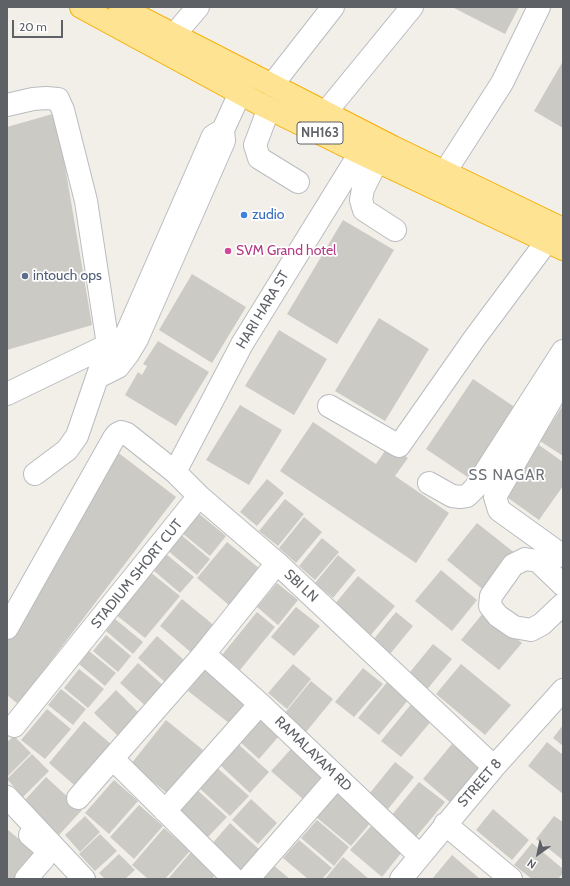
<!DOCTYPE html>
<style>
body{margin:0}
#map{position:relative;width:570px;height:886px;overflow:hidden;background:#f1efe7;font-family:Cabin,sans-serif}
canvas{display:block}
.frame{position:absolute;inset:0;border:8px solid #5e6267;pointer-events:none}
.north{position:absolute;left:518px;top:834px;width:40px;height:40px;-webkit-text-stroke:3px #fff;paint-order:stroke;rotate:213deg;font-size:11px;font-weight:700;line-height:16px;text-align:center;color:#5e6267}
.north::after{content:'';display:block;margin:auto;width:14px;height:18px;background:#5e6267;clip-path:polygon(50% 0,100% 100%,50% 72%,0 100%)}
.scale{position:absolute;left:12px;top:20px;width:51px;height:18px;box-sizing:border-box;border:2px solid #5e6267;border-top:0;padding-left:5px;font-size:12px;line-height:14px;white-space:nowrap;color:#5e6267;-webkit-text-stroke:3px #fff;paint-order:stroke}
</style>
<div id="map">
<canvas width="570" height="886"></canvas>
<div class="frame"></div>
<div class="north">N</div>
<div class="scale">20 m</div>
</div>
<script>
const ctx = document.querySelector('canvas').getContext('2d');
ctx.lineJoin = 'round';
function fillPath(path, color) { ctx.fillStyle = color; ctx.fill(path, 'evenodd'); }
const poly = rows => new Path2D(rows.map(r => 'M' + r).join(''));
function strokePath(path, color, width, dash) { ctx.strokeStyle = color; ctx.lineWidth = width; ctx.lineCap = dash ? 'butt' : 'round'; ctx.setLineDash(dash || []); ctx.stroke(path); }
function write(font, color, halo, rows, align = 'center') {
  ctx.font = font + ' Cabin,sans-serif'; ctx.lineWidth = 3.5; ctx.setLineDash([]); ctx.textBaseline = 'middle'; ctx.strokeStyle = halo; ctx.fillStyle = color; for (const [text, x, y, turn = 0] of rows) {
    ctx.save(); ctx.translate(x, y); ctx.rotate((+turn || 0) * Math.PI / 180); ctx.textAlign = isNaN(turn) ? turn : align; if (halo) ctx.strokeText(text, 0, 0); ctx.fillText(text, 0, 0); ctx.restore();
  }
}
fillPath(poly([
 [452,7,519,7,505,34],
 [563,61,563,128,534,111],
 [56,113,92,325,7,350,7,127],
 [343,220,394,250,337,344,287,314],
 [192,274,246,307,212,363,159,330],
 [379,318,429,349,385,421,335,391],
 [279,330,327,359,294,415,245,386],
 [158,341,209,372,176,426,125,395,138,372,142,375,147,366,143,364],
 [473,379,519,410,472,480,426,449],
 [240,405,282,430,249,485,206,460],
 [563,405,563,456,540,441],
 [313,422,376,464,389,445,408,458,395,476,449,513,416,563,280,471],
 [539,445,563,462,563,486,539,520,504,495],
 [116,451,176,497,18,704,7,695,7,636],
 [267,479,284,493,257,526,240,512],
 [285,499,304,514,278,546,259,531],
 [198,513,226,536,210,556,182,533],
 [304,517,322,532,296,563,279,548],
 [477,523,516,554,486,592,447,560],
 [180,534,210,559,197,575,167,550],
 [322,538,339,552,315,580,299,566],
 [227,542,260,569,230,606,197,578],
 [166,554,194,577,180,593,153,570],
 [338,555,356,570,333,598,315,583],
 [441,570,477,600,452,631,415,601],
 [150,572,180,596,145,638,115,614],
 [358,576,395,606,370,636,334,605],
 [277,583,298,600,278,625,257,607],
 [182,599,216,627,193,654,160,626],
 [296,607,320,626,294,656,271,637],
 [257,612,275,627,240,670,222,655],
 [396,612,413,626,390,654,373,640],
 [484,612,522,643,499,670,461,640],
 [115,619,143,642,133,654,106,631],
 [106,635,131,656,118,672,93,651],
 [157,636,184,660,165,682,138,658],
 [433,644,452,659,425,692,406,677],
 [89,651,116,673,105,686,79,664],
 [138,663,166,688,148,708,120,683],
 [293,664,311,679,287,709,268,693],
 [461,664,511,705,485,735,436,694],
 [206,668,247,700,229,723,188,691],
 [363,668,383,684,354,717,335,702],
 [79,669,104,689,88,708,64,688],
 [311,681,333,699,306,732,284,714],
 [388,681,409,699,379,735,358,718],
 [61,689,86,709,73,725,48,705],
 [116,690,139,713,118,736,94,713],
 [413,702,433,719,401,757,381,741],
 [47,709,71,729,45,759,21,740],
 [260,718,279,736,259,759,239,741],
 [166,720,203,750,168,794,131,764],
 [84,721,111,744,87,772,81,791,49,763],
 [563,725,563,746,553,738],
 [14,736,31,753,7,777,7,742],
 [547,742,563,755,563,794,528,766],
 [237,743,269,772,250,793,218,763],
 [452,744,480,768,451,803,423,779],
 [291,749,322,777,303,799,271,771],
 [32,754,49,771,23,797,7,779],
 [395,762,414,777,384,814,365,799],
 [215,766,249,796,230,816,197,786],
 [46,777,82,810,59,835,23,802],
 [114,780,138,801,109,834,85,813],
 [419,782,445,802,416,837,391,816],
 [195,788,227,817,207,838,175,810],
 [337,792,372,821,351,846,316,817],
 [251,799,277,823,258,844,232,820],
 [139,805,163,826,134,859,110,837],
 [493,809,529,840,512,860,476,830],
 [85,816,100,832,80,852,65,835],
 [554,816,563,822,563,860,536,839],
 [317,820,349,847,334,866,301,838],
 [230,823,261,851,241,873,211,845],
 [371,826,402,852,382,877,350,850],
 [164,828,190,851,165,879,148,879,132,865],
 [7,829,39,856,19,879,7,879],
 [100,834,117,851,95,871,79,854],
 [299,840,332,868,322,879,308,879,283,858],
 [532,843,563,869,563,873,558,879,532,879,514,865],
 [191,852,216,874,212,879,168,879],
 [119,854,135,870,125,879,105,879,99,873],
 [452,855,480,879,432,879],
 [343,857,369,879,325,879],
 [273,865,290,879,262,879]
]), '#cccac4');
const minor = poly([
 [174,35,198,7],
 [272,85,333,7],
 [7,105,33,99,46,98,58,99,63,110,86,201,108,345,7,394],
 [269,108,255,145,259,158,298,182],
 [326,112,412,7],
 [223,130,240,93],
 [377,161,363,189,361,200,364,210,395,230],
 [445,172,502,83,539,7],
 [98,377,118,367,128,354,137,339,224,141,223,130,213,136,122,344,116,352,104,357],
 [563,379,495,497,499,510,563,556],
 [329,406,399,446,474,339,547,241],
 [175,472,242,344,360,153],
 [35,474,67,450,77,436,102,363],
 [429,483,452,496,460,497,467,496,475,488,563,351],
 [563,585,538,561,525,559,513,565,491,596,490,606,498,616,514,627,531,630,542,624,563,604],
 [7,628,114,438,117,434,121,432,127,434,175,472,199,496,277,563],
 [204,654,260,704,420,856],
 [14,726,199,496],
 [113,759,234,879],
 [7,797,84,879],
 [78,798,204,654,277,563,494,767],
 [165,811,260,704],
 [445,824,511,879],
 [26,879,44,858,46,851,44,847,30,835],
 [248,879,337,777],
 [401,879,494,767,563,690]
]);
const highway = poly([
 [81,7,260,104,360,153,563,249],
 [120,7,393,147,563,229]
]);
strokePath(minor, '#b9bcc0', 24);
strokePath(highway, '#f7ae00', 24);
strokePath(minor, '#fff', 22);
strokePath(highway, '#fde392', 22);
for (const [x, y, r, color] of [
 [244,215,4,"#3f7fe0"],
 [228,251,4,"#d1479c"],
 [25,276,4,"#5c6f8a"]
]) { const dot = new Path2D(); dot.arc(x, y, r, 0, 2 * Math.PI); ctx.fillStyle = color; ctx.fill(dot); strokePath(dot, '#fff', 1.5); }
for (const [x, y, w] of [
 [320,133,46]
]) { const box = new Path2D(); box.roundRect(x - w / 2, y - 11, w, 22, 3); ctx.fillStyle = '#fff'; ctx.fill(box); strokePath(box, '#5e6267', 1); }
write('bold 13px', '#5e6267', null, [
 ["NH163",320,133]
]);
write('14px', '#366cbe', '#fff', [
 ["zudio",252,215]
], 'left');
write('14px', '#b23c85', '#fff', [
 ["SVM Grand hotel",236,251]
], 'left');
write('14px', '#4e5e75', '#fff', [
 ["intouch ops",33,276]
], 'left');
write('14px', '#5e6267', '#fff', [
 ["HARI HARA ST",263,310,-59],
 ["STADIUM SHORT CUT",137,574,-51],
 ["SBI LN",301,586,43],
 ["RAMALAYAM RD",313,754,44],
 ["STREET 8",480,783,-49]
]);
ctx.letterSpacing = '1px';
write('15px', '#6f7479', '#fff', [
 ["SS NAGAR",507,476]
]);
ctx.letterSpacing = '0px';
</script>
